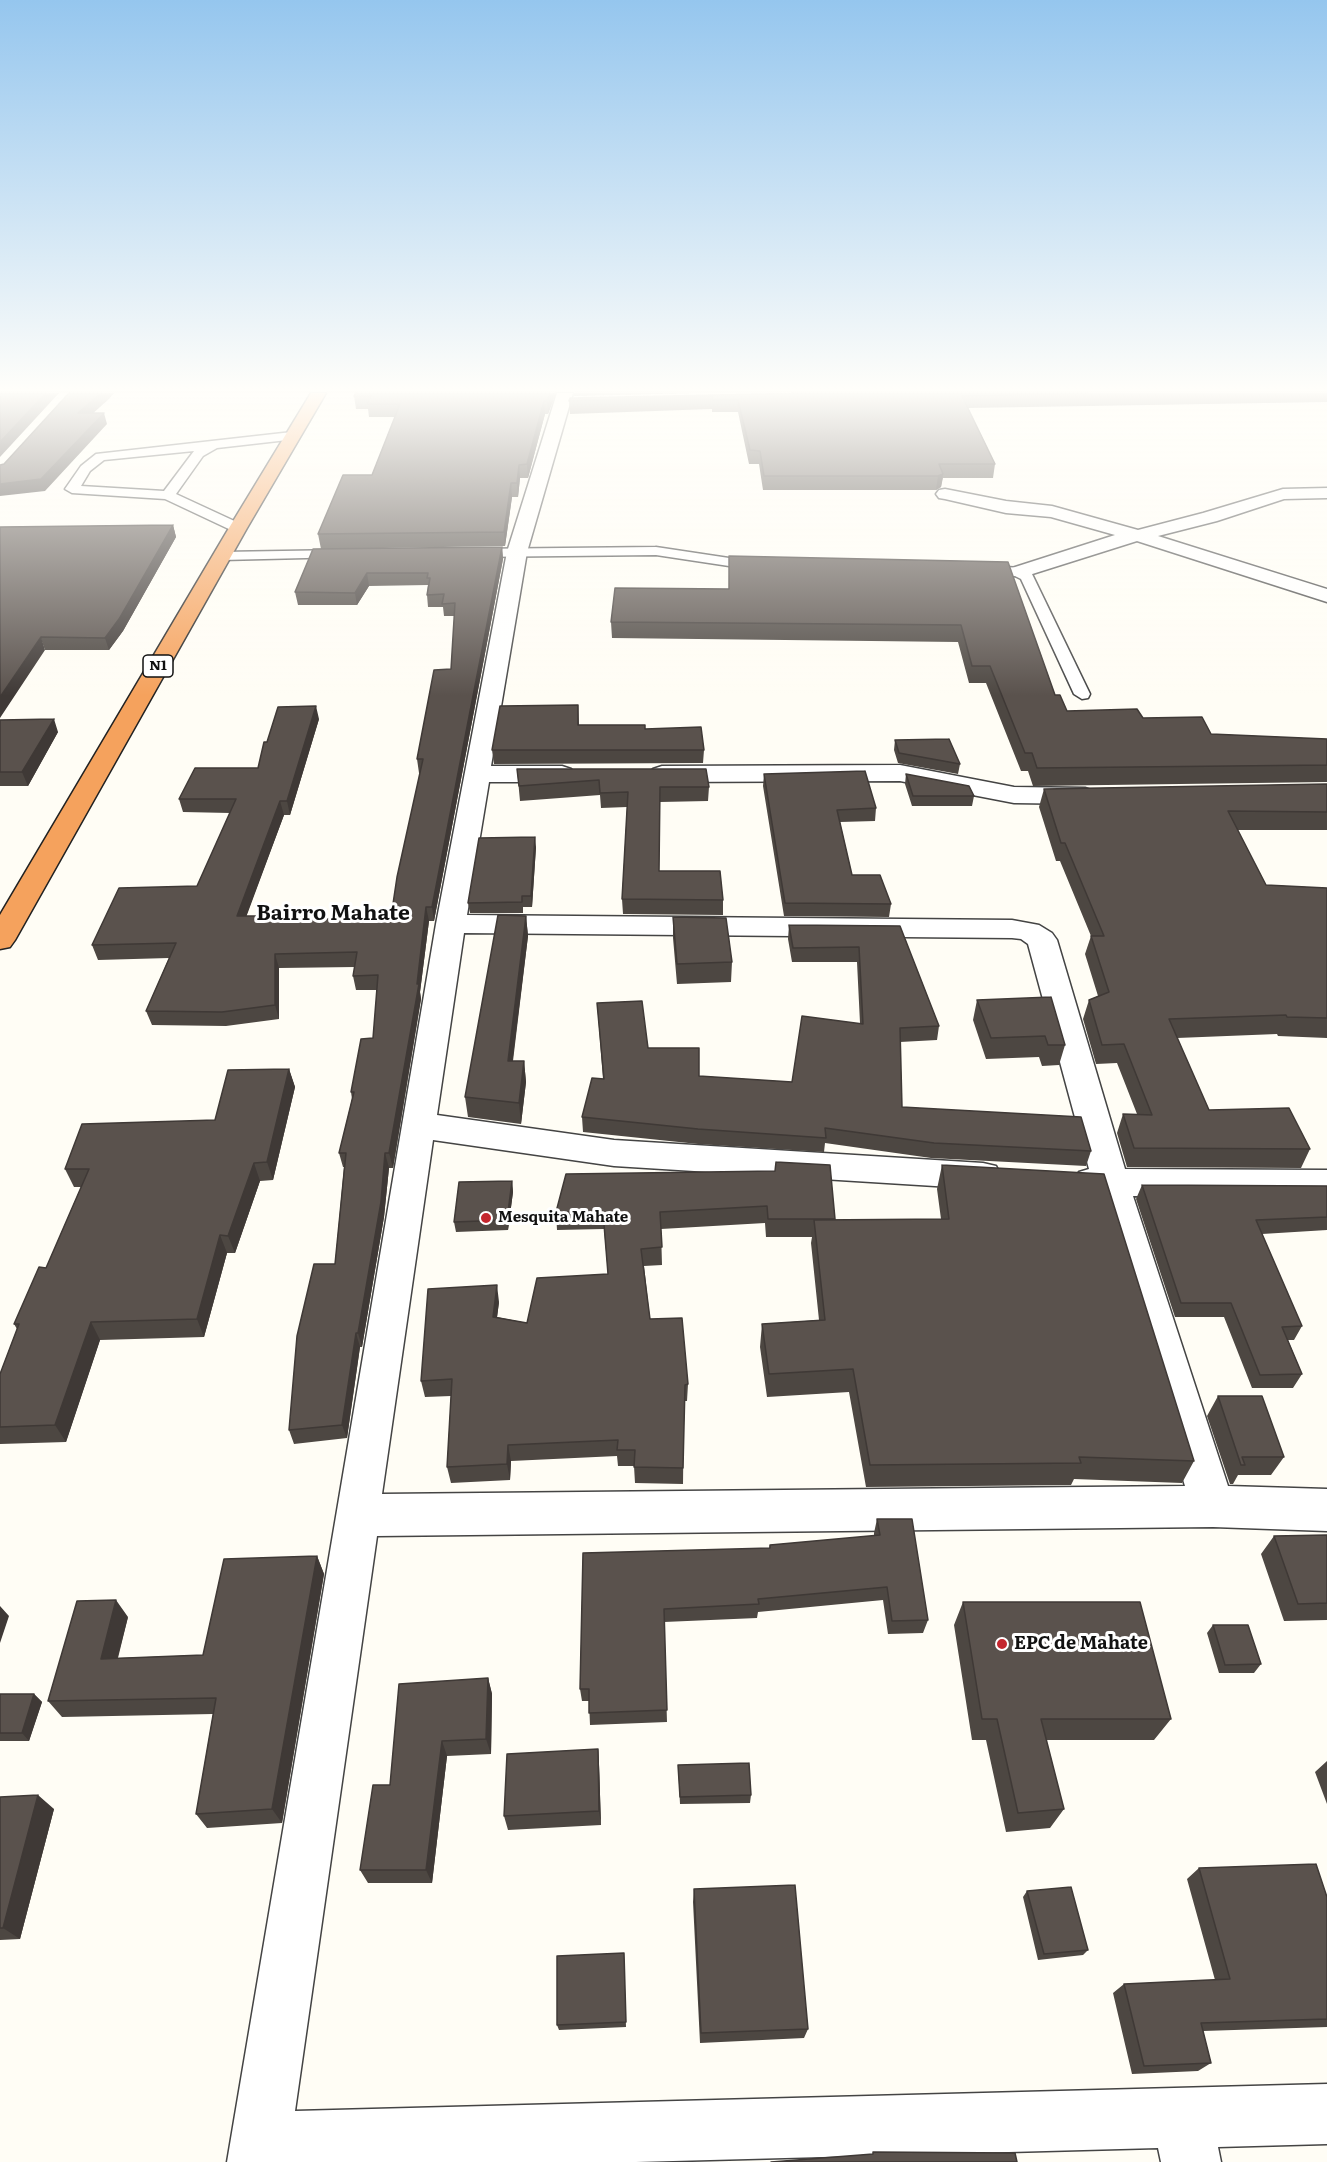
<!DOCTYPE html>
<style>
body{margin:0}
canvas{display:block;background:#fffdf5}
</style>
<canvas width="1327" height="2162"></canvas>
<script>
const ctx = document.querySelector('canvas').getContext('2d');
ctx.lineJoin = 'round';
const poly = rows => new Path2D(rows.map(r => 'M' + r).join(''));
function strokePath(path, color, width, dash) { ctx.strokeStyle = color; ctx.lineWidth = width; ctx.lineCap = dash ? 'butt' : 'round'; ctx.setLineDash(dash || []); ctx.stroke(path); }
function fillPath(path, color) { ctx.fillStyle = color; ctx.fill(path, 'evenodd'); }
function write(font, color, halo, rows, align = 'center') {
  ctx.font = font + ' Literata,serif'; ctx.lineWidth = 6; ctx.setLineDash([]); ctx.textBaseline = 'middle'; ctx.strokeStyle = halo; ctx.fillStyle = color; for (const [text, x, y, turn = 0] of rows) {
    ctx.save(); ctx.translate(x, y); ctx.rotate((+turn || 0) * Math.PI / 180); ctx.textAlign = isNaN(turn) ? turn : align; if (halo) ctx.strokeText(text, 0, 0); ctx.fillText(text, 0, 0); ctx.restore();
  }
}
const lane = poly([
 [292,432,298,436,296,439,217,448,203,456,176,494,243,525,245,528,243,531,233,531,165,499,72,493,65,489,81,466,96,454,292,432],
 [194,451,164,491,81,486,90,471,104,460,194,451],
 [656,547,729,558,760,559,767,563,760,567,729,566,656,555,471,557,464,553,471,549,656,547],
 [343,550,348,551,350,554,348,557,222,560,215,556,222,552,343,550],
 [995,566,1019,568,1032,574,1090,694,1088,698,1082,699,1074,694,1021,579,1015,576,990,573,988,570,995,566]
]);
const street = poly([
 [557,393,573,393,527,552,491,766,562,766,571,769,575,774,571,779,562,782,489,782,467,915,1012,920,1039,925,1052,933,1057,940,1125,1169,1327,1170,1327,1198,1133,1196,1228,1486,1327,1489,1327,1531,1213,1527,377,1536,295,2111,1327,2084,1327,2144,1218,2147,1221,2162,1161,2162,1158,2148,636,2162,227,2162,436,924,507,552,557,393],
 [464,933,1012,938,1021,939,1028,944,1089,1169,1079,1172,1074,1182,1079,1192,1097,1196,1185,1486,382,1494,433,1140,614,1166,983,1189,996,1186,1001,1176,996,1166,983,1163,614,1140,437,1115,464,933],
 [1327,488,1327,498,1284,499,1217,521,1158,536,1327,589,1327,602,1137,541,1026,576,1012,576,1009,572,1012,568,1115,535,1051,517,1006,513,945,499,939,498,936,494,939,490,945,489,1006,501,1052,506,1138,530,1203,513,1283,489,1327,488],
 [900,765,1014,787,1085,788,1094,791,1098,796,1094,801,1085,804,1014,803,900,781,662,782,653,779,649,774,653,769,662,766,900,765]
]);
const highway = poly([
 [311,393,326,393,247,528,15,940,10,947,0,949,0,915,229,528,311,393]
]);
strokePath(lane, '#444', 3);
strokePath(street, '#444', 3);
strokePath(highway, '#222', 3);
fillPath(lane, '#fff');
fillPath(street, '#fff');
fillPath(highway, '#f5a25d');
fillPath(poly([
 [356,393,556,393,548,414,545,414,528,478,520,478,518,497,512,497,505,546,321,549,318,534,372,475,395,417,369,417,368,409,356,409,354,396],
 [574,393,697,393,574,396],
 [812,393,1327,393,1327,402,968,408,995,464,993,478,943,478,941,487,936,490,763,490,759,464,749,464,738,412,712,412,712,409,570,414,569,401],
 [173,525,176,537,123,631,109,650,45,650,0,527],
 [502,547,503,559,434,921,429,921,420,992,421,999,393,1168,389,1168,384,1217,362,1347,360,1347,347,1438,294,1444,289,1430,335,1264,344,1167,343,1167,339,1153,352,1099,351,1092,373,1038,377,990,356,990,353,976,355,967,279,968,279,1019,226,1026,152,1025,146,1011,169,958,98,960,92,945,197,886,230,813,183,812,179,799,258,768,267,742,319,719,290,815,284,815,246,916,318,916,319,919,391,917,420,773,419,773,417,759,451,669,455,616,444,616,443,607,428,607,427,595,428,585,369,586,357,605,298,605,295,592,313,549],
 [1008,562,1055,695,1067,711,1143,718,1211,734,1327,739,1327,782,1033,786,1028,771,1021,771,986,683,969,683,958,642,612,638,611,622,728,589],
 [578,705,579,725,645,729,704,750,703,763,494,764,492,750],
 [0,720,58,732,28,786,0,786],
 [895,740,960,764,958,774,898,763,894,750],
 [517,769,709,787,708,801,660,802,659,871,723,900,723,915,623,914,622,899,627,807,601,808,600,795,520,801],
 [764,774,876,808,875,821,840,822,852,875,891,904,889,917,784,916,763,786],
 [906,774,974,796,972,806,912,806,905,784],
 [1327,784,1327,830,1237,830,1266,885,1327,888,1327,1038,1278,1036,1277,1034,1177,1038,1209,1110,1310,1149,1301,1168,1127,1167,1117,1133,1123,1114,1137,1114,1117,1063,1096,1064,1083,1019,1089,1000,1098,996,1085,954,1091,936,1060,861,1056,861,1039,807,1044,789],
 [536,847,532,907,523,907,523,913,470,913,468,903],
 [526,916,528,936,513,1061,524,1061,526,1082,521,1124,468,1117,465,1097],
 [673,917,732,962,731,982,677,984,673,938],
 [789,925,900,926,939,1026,937,1040,900,1042,902,1107,1091,1151,1086,1166,931,1158,825,1143,824,1152,698,1144,583,1132,582,1117,603,1079,597,1003,648,1048,699,1076,792,1082,860,1023,857,962,792,962,788,939],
 [977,1000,1065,1045,1059,1065,1042,1066,1039,1057,986,1059,973,1020],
 [289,1069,295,1087,273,1180,260,1181,235,1253,227,1253,204,1337,100,1340,66,1442,0,1444,0,1374,17,1329,14,1324,46,1268,81,1187,74,1187,65,1169,215,1120],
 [942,1165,1194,1461,1182,1483,1074,1479,1071,1485,866,1487,849,1392,767,1397,760,1347,762,1324,819,1320,811,1243,812,1237,766,1237,765,1223,661,1229,662,1265,644,1266,650,1319,688,1384,687,1401,684,1401,683,1484,635,1483,634,1466,618,1466,617,1456,511,1461,510,1480,451,1483,447,1467,451,1396,425,1397,421,1381,499,1302,497,1317,527,1323,608,1274,604,1229,557,1230,556,1212,775,1171,835,1220,941,1219,937,1189],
 [512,1181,513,1192,508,1230,456,1232,454,1222],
 [1142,1185,1327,1186,1327,1230,1262,1234,1302,1326,1294,1340,1288,1340,1302,1374,1293,1388,1252,1388,1224,1317,1175,1317,1136,1199],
 [1218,1396,1284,1457,1271,1475,1238,1475,1233,1484,1230,1484,1207,1416],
 [877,1519,928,1620,923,1633,888,1634,883,1600,758,1612,757,1618,664,1622,667,1722,590,1725,589,1701,582,1701,580,1689,583,1553,769,1549,770,1545,874,1536,874,1533],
 [1327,1535,1327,1620,1284,1621,1261,1554,1274,1536],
 [317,1556,324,1574,282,1823,207,1828,196,1814,213,1714,62,1717,48,1701,128,1617,118,1658,203,1655],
 [963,1602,1171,1719,1154,1740,1046,1740,1064,1809,1050,1828,1006,1832,986,1740,972,1740,954,1625],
 [1213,1625,1261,1664,1254,1673,1219,1673,1207,1633],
 [488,1678,492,1694,491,1754,447,1756,432,1883,368,1883,360,1870,390,1785],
 [0,1694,34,1694,42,1702,29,1741,0,1741],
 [598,1749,599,1764,601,1825,508,1830,504,1816],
 [1327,1761,1327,1804,1315,1772],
 [678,1765,751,1795,750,1803,680,1804],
 [0,1797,54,1809,20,1939,0,1940],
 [1199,1868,1327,1897,1327,2027,1203,2031,1211,2063,1198,2071,1132,2074,1113,1993,1124,1984,1215,1980,1187,1879],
 [694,1889,808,2029,804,2038,700,2043,693,1902],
 [1027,1891,1088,1950,1083,1955,1038,1960,1023,1897],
 [624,1959,626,2027,559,2030,557,2025]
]), '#4d4742');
fillPath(poly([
 [46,393,59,393,0,457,0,442],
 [101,393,114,393,109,399,81,424,78,413],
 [550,393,556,393,548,414,547,401],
 [544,401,545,414,528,478,527,464],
 [104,413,107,424,45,491,0,496,0,484],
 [519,465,520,478,518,497,517,483],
 [943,474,941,487,936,490,938,476],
 [511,483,512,497,505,546,504,532],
 [173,525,176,537,123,631,109,650,105,638],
 [502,547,503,559,434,921,432,907],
 [367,573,369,586,357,605,355,593],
 [41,637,45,650,0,718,0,697],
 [316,706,319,719,290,815,287,801],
 [54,719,58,732,28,786,22,772],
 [280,801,284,815,241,931,237,916],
 [535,837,536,847,532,907,531,896],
 [426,907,429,921,420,992,421,999,393,1168,389,1153,417,984],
 [526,916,528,936,510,1081,508,1061],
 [275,954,279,968,279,1019,275,1005],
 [524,1061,526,1082,521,1124,519,1103],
 [289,1069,295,1087,273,1180,267,1162],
 [385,1153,389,1168,384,1217,362,1347,358,1333],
 [254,1163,260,1181,235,1253,228,1236],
 [512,1181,513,1192,508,1230,507,1220],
 [220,1235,227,1253,204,1337,197,1319],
 [497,1285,499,1302,495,1333,493,1317],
 [91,1322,100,1340,66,1442,55,1425],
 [356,1333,360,1347,347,1438,342,1425],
 [508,1445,511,1461,510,1480,507,1464],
 [317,1556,324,1574,282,1823,272,1809],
 [116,1600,128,1617,113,1675,101,1659],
 [0,1606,9,1616,0,1643],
 [488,1678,492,1694,491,1754,486,1739],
 [34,1694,42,1702,29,1741,22,1733],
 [442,1741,447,1756,432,1883,426,1870],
 [598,1749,599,1764,601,1825,599,1811],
 [38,1795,54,1809,20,1939,3,1928]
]), '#3f3936');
const building = poly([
 [0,393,46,393,0,442,0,393],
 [69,393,101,393,78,413,104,413,41,479,0,484,0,465,4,464,69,393],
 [356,393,550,393,547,401,544,401,527,464,519,465,517,483,511,483,504,532,318,534,343,475,372,475,400,404,367,404,371,396,354,396,356,393],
 [811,393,1087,393,962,396,995,464,939,464,943,474,938,476,764,476,760,451,750,450,738,400,712,400,712,396,569,401,570,398,811,393],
 [173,525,119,619,105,638,41,637,0,697,0,527,173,525],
 [502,547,432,907,426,907,417,984,419,984,389,1153,385,1153,381,1202,358,1333,356,1333,342,1425,289,1430,297,1336,314,1264,335,1264,346,1153,339,1153,354,1092,351,1092,361,1039,373,1038,378,975,353,976,357,952,275,954,275,1005,222,1012,146,1011,176,943,92,945,119,888,197,886,236,799,179,799,195,768,258,768,264,742,267,742,278,707,316,706,287,801,280,801,237,916,318,916,317,919,391,917,397,877,423,759,417,759,434,670,451,669,455,603,442,604,444,594,427,595,430,578,427,578,428,573,367,573,355,593,295,592,313,549,502,547],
 [729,556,1008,562,1055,695,1060,695,1067,711,1137,709,1143,718,1202,717,1211,734,1327,739,1327,765,1037,768,1032,753,1025,753,990,666,972,666,961,625,611,622,615,588,729,589,729,556],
 [578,705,578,725,645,725,645,729,701,727,704,750,492,750,500,706,578,705],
 [54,719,22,772,0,772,0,720,54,719],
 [949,739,960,764,899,753,895,740,949,739],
 [517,769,706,769,709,787,660,787,659,871,720,871,723,900,622,899,628,792,600,793,599,780,519,786,517,769],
 [865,771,876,808,837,810,852,875,880,875,891,904,785,903,764,774,865,771],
 [906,774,969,786,974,796,913,796,906,774],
 [1327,784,1327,812,1228,811,1266,885,1327,888,1327,1018,1287,1017,1286,1015,1169,1019,1209,1110,1289,1108,1310,1149,1134,1148,1123,1114,1152,1115,1124,1044,1102,1045,1089,1000,1109,992,1091,936,1104,936,1065,843,1061,843,1044,789,1327,784],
 [535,837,531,896,522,896,522,902,468,903,479,838,535,837],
 [498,915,526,916,508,1061,524,1061,519,1103,465,1097,498,915],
 [673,917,726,918,732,962,677,964,673,917],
 [789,925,900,926,939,1026,900,1028,902,1107,1081,1117,1091,1151,934,1143,825,1128,826,1138,698,1129,582,1117,592,1078,604,1079,597,1003,642,1001,648,1048,699,1048,699,1076,792,1082,802,1016,863,1024,859,947,793,948,789,925],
 [1051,997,1065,1045,1048,1045,1045,1036,991,1038,977,1000,1051,997],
 [289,1069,267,1162,254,1163,228,1236,220,1235,197,1319,91,1322,55,1425,0,1427,0,1374,19,1324,14,1324,39,1267,46,1268,89,1169,65,1169,82,1124,215,1120,228,1070,289,1069],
 [776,1162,830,1165,835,1219,768,1219,767,1206,660,1212,662,1247,641,1249,650,1319,682,1318,688,1384,685,1385,683,1468,634,1467,635,1450,617,1450,618,1440,508,1445,507,1464,447,1467,452,1379,421,1381,428,1289,497,1285,493,1317,527,1323,537,1278,608,1274,603,1212,556,1212,566,1174,775,1171,776,1162],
 [942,1165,1104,1174,1194,1461,1079,1457,1081,1463,870,1465,853,1369,769,1374,762,1324,825,1320,814,1220,949,1219,942,1165],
 [512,1181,507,1220,454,1222,459,1182,512,1181],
 [1142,1185,1327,1186,1327,1217,1256,1220,1302,1326,1282,1327,1302,1374,1260,1375,1231,1303,1181,1303,1142,1185],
 [1218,1396,1262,1396,1284,1457,1242,1457,1245,1465,1241,1465,1218,1396],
 [877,1519,912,1519,928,1620,892,1621,887,1587,758,1599,759,1604,664,1609,667,1710,589,1713,589,1689,580,1689,583,1553,770,1548,770,1545,880,1535,877,1519],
 [1327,1535,1327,1603,1298,1604,1274,1536,1327,1535],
 [317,1556,272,1809,196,1814,216,1698,48,1701,77,1601,116,1600,101,1659,203,1655,224,1559,317,1556],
 [963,1602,1140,1602,1171,1719,1041,1719,1064,1809,1018,1813,997,1719,982,1719,963,1602],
 [1213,1625,1248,1625,1261,1664,1225,1665,1213,1625],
 [488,1678,486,1739,442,1741,426,1870,360,1870,373,1785,390,1785,399,1684,488,1678],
 [0,1694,34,1694,22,1733,0,1733,0,1694],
 [598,1749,599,1811,504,1816,507,1754,598,1749],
 [749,1763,751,1795,680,1797,678,1765,749,1763],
 [38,1795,3,1928,0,1928,0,1797,38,1795],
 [1316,1864,1327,1897,1327,2019,1201,2023,1211,2063,1144,2066,1124,1984,1230,1979,1199,1868,1316,1864],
 [795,1885,808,2029,701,2033,694,1889,795,1885],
 [1071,1887,1088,1950,1044,1954,1027,1891,1071,1887],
 [624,1953,626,2022,557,2025,557,1956,624,1953],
 [873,2152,1015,2153,1017,2162,771,2162,873,2154,873,2152]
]);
fillPath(building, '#5a524d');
strokePath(building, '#3f3936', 1.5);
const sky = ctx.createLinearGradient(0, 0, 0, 696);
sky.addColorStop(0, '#95c6ee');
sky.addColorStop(0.56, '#fffefa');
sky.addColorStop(1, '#fffefa00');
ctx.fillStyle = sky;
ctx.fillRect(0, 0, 1327, 696);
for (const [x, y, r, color] of [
 [486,1218,6,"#c4262e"],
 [1002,1644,6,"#c4262e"]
]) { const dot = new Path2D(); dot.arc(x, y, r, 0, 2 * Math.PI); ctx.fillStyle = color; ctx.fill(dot); strokePath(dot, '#fff', 2); }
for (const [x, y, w] of [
 [158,666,30]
]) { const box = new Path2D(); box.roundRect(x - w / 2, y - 11, w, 22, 4.5); ctx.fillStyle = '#fff'; ctx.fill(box); strokePath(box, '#111', 1.5); }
write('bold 14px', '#111', null, [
 ["N1",158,666]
]);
write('bold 15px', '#111', '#fff', [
 ["Mesquita Mahate",498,1218]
], 'left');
write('bold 18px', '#111', '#fff', [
 ["EPC de Mahate",1014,1644]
], 'left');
write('bold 21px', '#111', '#fff', [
 ["Bairro Mahate",333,914]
]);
</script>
